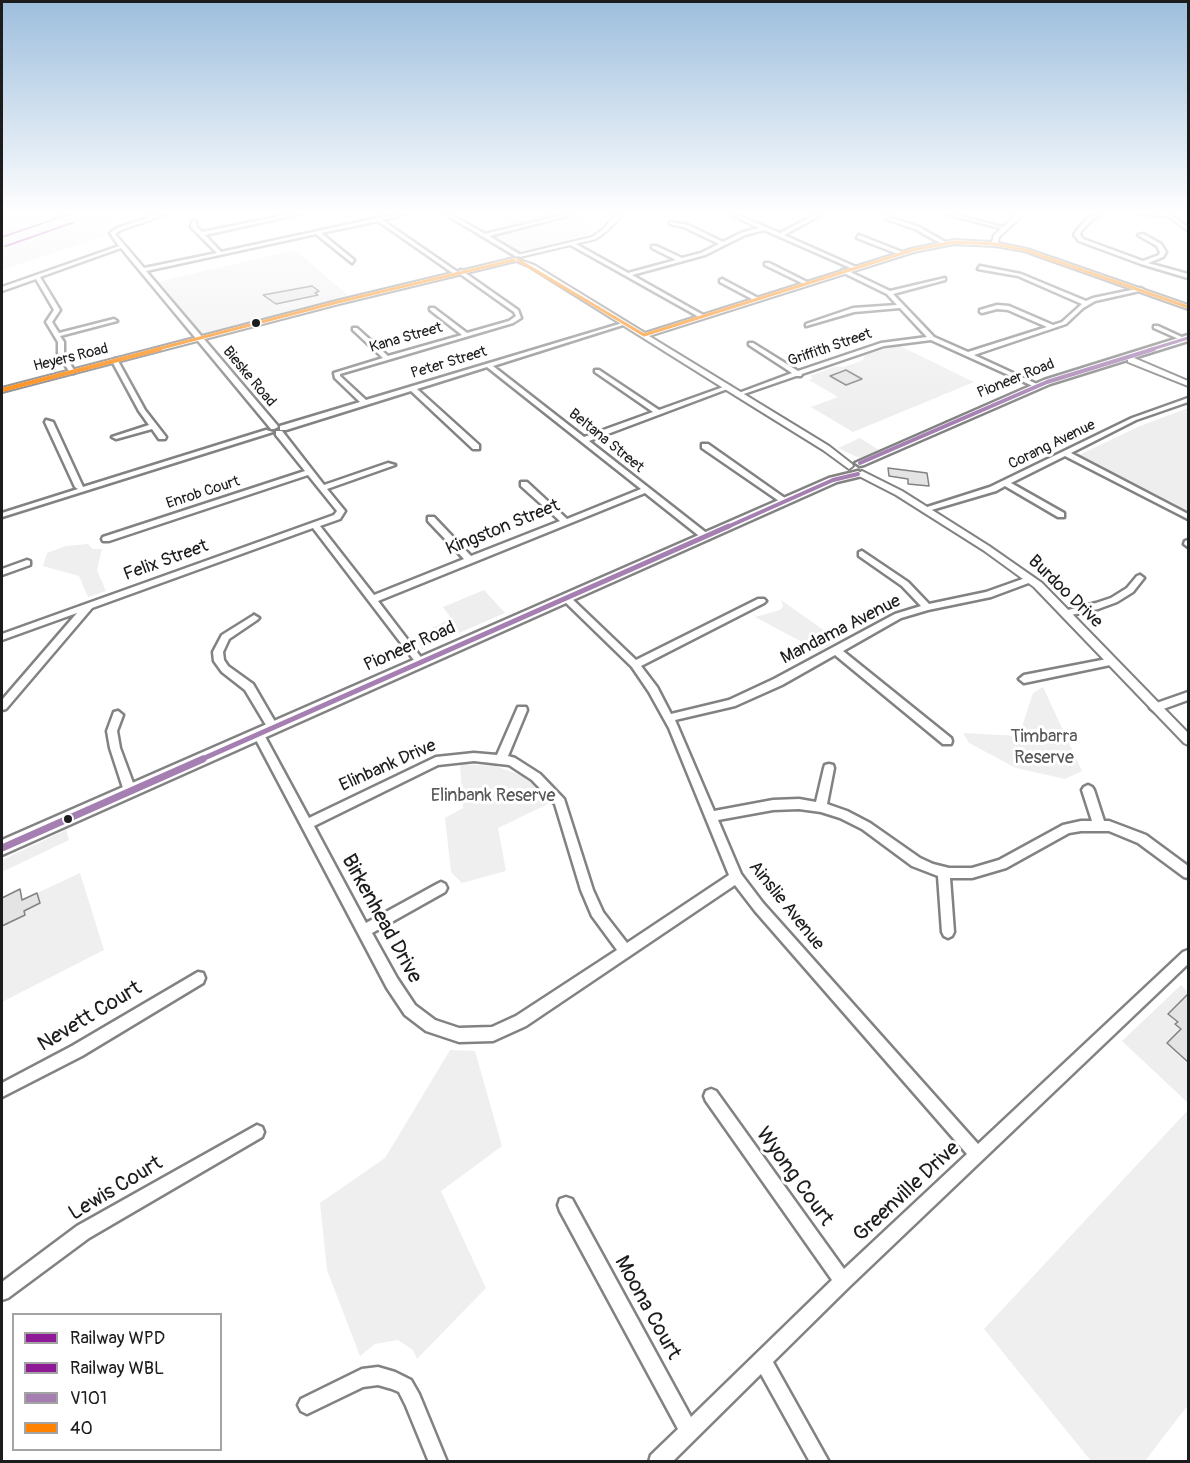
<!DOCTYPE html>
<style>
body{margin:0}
#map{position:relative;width:1190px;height:1463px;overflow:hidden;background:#fff;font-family:Pangolin,sans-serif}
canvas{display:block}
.frame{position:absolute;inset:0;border:3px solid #1c1c1c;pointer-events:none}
.legend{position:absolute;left:12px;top:1313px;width:210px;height:138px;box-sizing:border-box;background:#fff;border:2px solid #a4a4a4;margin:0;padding:8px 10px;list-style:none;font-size:18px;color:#1c1c1c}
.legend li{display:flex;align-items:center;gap:12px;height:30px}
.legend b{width:30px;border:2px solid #a4a4a4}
</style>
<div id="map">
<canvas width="1190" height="1463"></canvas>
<div class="frame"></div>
<ul class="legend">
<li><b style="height:8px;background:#8f1a95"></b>Railway WPD</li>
<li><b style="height:8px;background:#8f1a95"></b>Railway WBL</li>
<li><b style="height:8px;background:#a57fb2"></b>V101</li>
<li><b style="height:8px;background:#ff8200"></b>40</li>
</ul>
</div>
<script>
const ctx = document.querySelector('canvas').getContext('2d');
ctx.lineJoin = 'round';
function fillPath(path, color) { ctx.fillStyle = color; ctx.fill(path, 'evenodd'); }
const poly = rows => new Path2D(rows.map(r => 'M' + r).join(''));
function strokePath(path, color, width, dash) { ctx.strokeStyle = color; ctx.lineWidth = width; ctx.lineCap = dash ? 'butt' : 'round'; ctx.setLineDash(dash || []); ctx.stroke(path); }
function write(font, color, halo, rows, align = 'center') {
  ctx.font = font + ' Pangolin,sans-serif'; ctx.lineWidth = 6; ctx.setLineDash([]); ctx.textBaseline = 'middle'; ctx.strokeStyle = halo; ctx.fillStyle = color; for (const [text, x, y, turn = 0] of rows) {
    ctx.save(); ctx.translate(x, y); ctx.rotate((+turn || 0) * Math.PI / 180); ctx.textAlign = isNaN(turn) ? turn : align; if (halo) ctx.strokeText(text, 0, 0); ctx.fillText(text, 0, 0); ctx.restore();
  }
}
fillPath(poly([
 [52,214,128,214,101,227,105,236,2,270,2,230],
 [487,214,569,214,597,229,587,231,591,234,586,236,518,253,489,236,561,218,558,216,510,227],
 [898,345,974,382,853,432,811,407,838,397,809,380,813,378,810,376,834,367,844,367,863,360,865,355],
 [1188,408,1188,511,1079,455,1140,426],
 [860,438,879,450,859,458,838,448],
 [484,590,505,613,422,649,414,638,451,618,443,607],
 [1181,985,1188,992,1188,1103,1122,1041]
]), '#eee');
fillPath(poly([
 [2,214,52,214,2,230],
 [295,250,349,296,200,335,157,282],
 [88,544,93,549,102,549,97,570,106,591,88,597,79,576,43,566,47,553,66,546],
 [781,600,788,605,838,640,819,651,755,617,780,610,783,606],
 [1043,687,1082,771,1065,779,1016,768,969,743,963,733,1019,736,1033,693],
 [460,764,495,766,518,774,535,785,550,803,498,828,506,871,462,883,451,872,445,818,463,808],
 [66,830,69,840,2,872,2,860],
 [80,873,104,950,2,1002,2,926,24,915,24,911,40,903,37,893],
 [450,1050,475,1051,502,1146,441,1191,486,1288,417,1359,413,1350,398,1340,375,1344,360,1356,327,1270,320,1203,385,1158],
 [1188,1110,1188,1405,1145,1461,1091,1461,984,1329]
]), '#efefef');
const building = poly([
 [312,286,319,291,315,293,318,295,276,304,263,295,312,286],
 [846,370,862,379,846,385,830,376,846,370],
 [888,468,927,473,929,486,908,484,908,479,889,476,888,468],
 [20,889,22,900,37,893,40,903,24,911,25,915,2,926,2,898,20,889],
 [1188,994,1188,1062,1167,1043,1181,1029,1175,1024,1178,1022,1168,1014,1188,994]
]);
fillPath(building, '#e4e4e4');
strokePath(building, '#828282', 1.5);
const minor = poly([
 [160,214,166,214,121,230,115,234,144,268,217,253,191,227,192,222,194,221,196,222,196,226,202,232,293,214,300,214,205,235,221,252,378,218,405,214,382,220,459,273,454,274,378,221,321,233,354,260,352,263,316,234,146,271,277,425,278,427,274,429,271,429,121,248,40,277,60,310,52,322,59,333,114,319,117,321,60,336,64,342,64,353,75,372,74,373,70,373,58,353,58,342,46,322,54,310,36,279,2,291,2,287,119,246,110,233,117,228,160,214],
 [445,214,450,214,485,234,568,214,570,215,489,236,519,254,517,257,445,214],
 [730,214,735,214,780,233,817,214,822,214,784,235,858,268,853,269,764,230,745,235,705,255,632,275,703,315,703,317,701,318,569,244,574,243,628,273,676,260,652,248,652,246,656,246,682,258,701,253,719,244,684,227,670,224,670,222,688,225,723,242,741,233,759,228,730,214],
 [946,214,952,214,1006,228,1004,229,946,214],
 [1098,214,1103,214,1093,219,1081,231,1080,235,1083,239,1143,261,1159,255,1160,252,1157,246,1138,235,1143,234,1161,244,1166,252,1163,257,1148,263,1188,274,1188,278,1141,264,1079,241,1074,235,1077,230,1089,217,1098,214],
 [1138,214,1168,214,1170,215,1168,216,1138,214],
 [888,217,919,227,947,243,942,244,915,229,886,219,888,217],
 [859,235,902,252,903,253,898,254,857,238,859,235],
 [765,263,769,263,809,283,804,284,765,265,765,263],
 [980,266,1021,274,1086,301,1093,298,1141,288,1144,290,1095,301,1083,308,1066,324,974,355,1039,385,1039,387,1035,387,931,340,884,346,802,374,801,376,796,376,741,395,736,394,792,373,749,345,749,343,753,343,798,371,881,343,927,337,900,308,854,312,806,326,806,324,853,308,897,305,887,294,842,272,842,270,846,270,890,291,945,278,945,280,893,294,934,337,968,352,1047,327,1008,310,997,309,982,313,980,312,980,310,997,305,1009,306,1053,325,1062,322,1082,304,1018,276,978,269,980,266],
 [461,270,518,310,521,318,513,323,340,374,340,376,366,400,626,322,626,324,493,366,584,437,653,412,595,372,595,370,599,370,659,410,726,386,730,386,730,388,589,441,709,535,709,539,703,539,645,493,378,601,423,660,425,662,423,664,420,666,417,664,313,528,92,608,6,709,2,710,2,700,77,613,2,640,2,634,334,515,337,511,308,475,109,541,103,541,102,539,103,537,305,471,276,435,276,431,282,431,324,485,388,463,395,465,327,489,345,511,340,519,320,526,374,595,464,559,428,521,428,517,434,517,471,556,560,521,521,486,521,482,527,482,567,519,641,489,487,367,417,389,479,445,479,449,473,449,411,391,286,430,280,430,280,426,360,402,335,378,334,373,383,358,353,330,353,328,357,328,388,356,462,335,430,310,430,308,434,308,467,333,509,321,516,316,514,312,459,273,459,271,461,270],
 [722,279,758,298,759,299,754,300,720,282,720,280,722,279],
 [1154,326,1158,326,1186,339,1181,340,1154,328,1154,326],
 [115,359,118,361,145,410,166,437,165,439,159,439,152,429,116,439,112,437,149,425,139,411,112,361,115,359],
 [1188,398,1188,402,1136,420,1071,453,1188,514,1188,519,1065,456,1011,483,1064,513,1064,517,1058,517,1005,486,996,491,928,511,922,511,921,509,990,487,1132,418,1188,398],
 [46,420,53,422,83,487,266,430,273,432,2,517,2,513,78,489,75,487,45,422,46,420],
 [702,444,708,444,789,501,788,503,782,503,702,448,702,444],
 [1188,540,1188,547,1184,544,1185,541,1188,540],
 [862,551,908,582,929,604,986,592,1031,576,1035,579,1034,581,991,597,928,610,901,618,843,651,951,738,952,741,951,744,943,744,835,655,782,685,735,706,675,720,714,811,773,800,799,799,816,802,824,768,825,765,829,764,833,765,834,768,827,804,847,811,870,823,920,858,933,864,949,868,972,868,999,860,1063,825,1081,821,1092,821,1082,790,1084,787,1088,785,1092,787,1094,790,1104,821,1109,821,1146,835,1188,866,1188,878,1184,877,1138,843,1109,831,1081,831,1069,833,1006,868,972,878,950,878,954,932,952,936,948,938,944,936,942,932,938,876,912,866,862,829,840,818,821,812,799,809,773,810,718,820,741,874,763,903,978,1144,1183,952,1188,950,1188,964,849,1287,773,1362,829,1462,810,1462,761,1374,672,1462,649,1462,651,1455,678,1429,560,1211,558,1205,560,1199,566,1197,572,1199,691,1417,832,1280,706,1101,704,1096,706,1091,711,1089,716,1091,844,1269,967,1154,755,911,735,885,526,1026,493,1041,459,1042,426,1031,405,1015,387,988,253,734,254,731,258,730,262,731,309,818,436,757,474,753,497,755,518,707,526,707,527,710,508,756,515,758,540,774,564,799,593,890,603,912,627,943,729,875,669,728,649,692,632,667,561,598,566,595,569,596,636,660,758,599,764,599,766,601,764,603,641,666,657,687,671,714,729,700,774,679,895,614,921,606,902,586,859,556,859,552,862,551],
 [474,761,509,765,532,780,555,804,581,890,592,916,617,950,516,1016,492,1027,459,1028,435,1020,415,1005,397,978,372,933,445,892,447,888,445,884,441,882,437,884,366,923,314,826,438,765,474,761],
 [27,560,30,561,30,565,2,575,2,569,27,560],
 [1140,575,1144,578,1133,592,1117,602,1098,609,1067,616,1062,613,1064,611,1096,603,1111,598,1127,588,1137,576,1140,575],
 [254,615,259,618,257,620,229,639,223,652,224,660,228,666,253,684,278,727,277,730,273,731,269,730,245,690,222,672,214,661,213,652,222,635,254,615],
 [1112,658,1117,662,1115,664,1024,683,1019,679,1024,675,1112,658],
 [1188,692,1188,700,1155,712,1150,708,1151,705,1188,692],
 [118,711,123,715,117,731,120,748,136,791,134,794,130,796,126,794,124,791,110,748,107,731,114,712,118,711],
 [198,972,203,973,205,978,203,983,82,1056,2,1097,2,1083,72,1046,198,972],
 [257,1125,262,1127,264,1132,262,1137,89,1238,8,1298,2,1300,2,1282,77,1226,257,1125],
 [378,1367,395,1372,411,1380,419,1394,447,1462,429,1462,406,1406,399,1392,392,1389,378,1385,363,1387,307,1414,301,1411,298,1405,301,1399,362,1369,378,1367]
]);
const tertiary = poly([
 [617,214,623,214,607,231,596,239,520,257,517,255,592,237,603,229,617,214],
 [1018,214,1024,214,999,237,998,243,1027,249,1188,305,1188,309,1024,251,995,246,954,244,914,252,649,336,829,446,852,464,853,466,849,469,823,450,736,396,530,267,516,261,339,304,2,392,2,388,336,301,514,258,534,265,645,333,911,249,954,240,992,242,994,235,1018,214],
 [1165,214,1170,214,1188,227,1188,231,1165,214],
 [1128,358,1134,358,1188,381,1188,386,1128,362,1128,358],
 [862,471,902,491,989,546,1042,583,1188,733,1188,745,1184,743,1034,587,983,550,896,495,859,476,858,474,862,471]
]);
const secondary = poly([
 [1188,335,1188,341,1050,384,864,465,860,466,855,463,1044,380,1188,335],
 [858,471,863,474,862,476,837,482,2,855,2,840,829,478,858,471]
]);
strokePath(minor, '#828282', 5);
strokePath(tertiary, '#828282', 4);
strokePath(secondary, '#828282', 5);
fillPath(minor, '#fff');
fillPath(tertiary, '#fff');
fillPath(secondary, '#fff');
strokePath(poly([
 [1149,350,1188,338]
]), '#a57fb2', 3);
strokePath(poly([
 [860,463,1047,382,1154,349],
 [725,528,833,480,858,474]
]), '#a57fb2', 4);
strokePath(poly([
 [200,760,729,526]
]), '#a57fb2', 5);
strokePath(poly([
 [2,848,203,759]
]), '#a57fb2', 7);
strokePath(poly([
 [518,260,644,335],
 [644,335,913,250,954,242,995,244,1025,250,1188,307],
 [154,350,338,302,514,260]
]), '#ff8200', 3);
strokePath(poly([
 [2,390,160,349]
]), '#ff8200', 4);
fillPath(poly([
 [68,214,72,214,2,238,2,236,68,214]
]), '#8f1a95');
fillPath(poly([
 [72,222,75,223,6,247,3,246,72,222]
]), '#8f1a95');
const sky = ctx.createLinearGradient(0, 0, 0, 418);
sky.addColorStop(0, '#9dbedd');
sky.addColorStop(0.51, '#fff');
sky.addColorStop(1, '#ffffff00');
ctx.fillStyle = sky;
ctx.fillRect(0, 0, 1190, 418);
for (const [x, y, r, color] of [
 [256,323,5,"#1c1c1c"],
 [68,819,5,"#1c1c1c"]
]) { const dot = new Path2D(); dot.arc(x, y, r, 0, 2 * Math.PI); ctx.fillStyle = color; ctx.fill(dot); strokePath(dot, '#fff', 2); }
write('15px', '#1c1c1c', '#fff', [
 ["Kana Street",406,338,-16],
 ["Griffith Street",830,348,-19],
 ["Heyers Road",71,358,-14],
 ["Peter Street",449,363,-17],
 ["Bieske Road",249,377,50],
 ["Pioneer Road",1016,379,-22],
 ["Beltana Street",606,441,39],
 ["Corang Avenue",1052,445,-26],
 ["Enrob Court",203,493,-18]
]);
write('18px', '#1c1c1c', '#fff', [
 ["Kingston Street",503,528,-22],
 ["Felix Street",166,561,-20],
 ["Burdoo Drive",1065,592,44],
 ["Mandama Avenue",841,630,-27],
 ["Pioneer Road",410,647,-24],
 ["Elinbank Drive",388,766,-24],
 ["Ainslie Avenue",786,906,51]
]);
write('18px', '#575757', '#fff', [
 ["Timbarra",1044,737],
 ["Reserve",1044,758],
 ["Elinbank Reserve",493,796]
]);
write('21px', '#1c1c1c', '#fff', [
 ["Birkenhead Drive",381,919,61],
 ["Nevett Court",90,1017,-31],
 ["Wyong Court",794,1177,54],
 ["Lewis Court",116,1189,-31],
 ["Greenville Drive",907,1192,-43],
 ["Moona Court",647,1308,61]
]);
</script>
